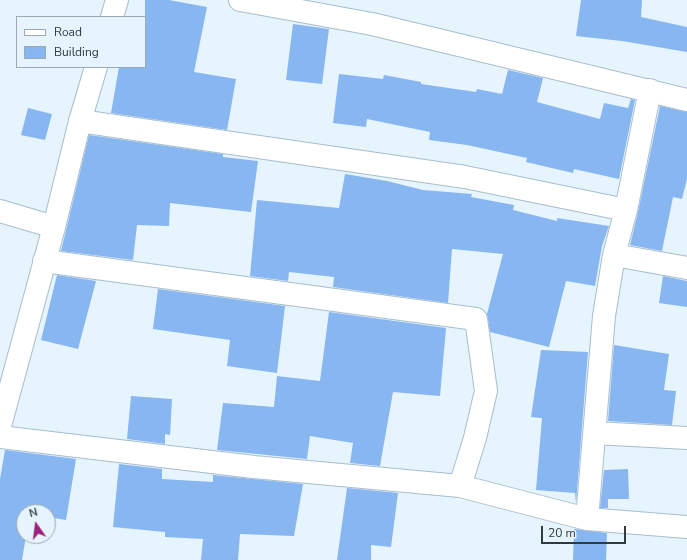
<!DOCTYPE html>
<style>
body{margin:0}
#map{position:relative;width:687px;height:560px;overflow:hidden;background:#e6f4fd;font-family:"Nunito Sans",sans-serif}
canvas{display:block}
.legend{position:absolute;left:16px;top:16px;width:130px;height:52px;box-sizing:border-box;background:#e6f4fd;border:1px solid #9daab1;margin:0;padding:5px 7px;list-style:none;font-size:12px;color:#303a3f}
.legend li{display:flex;align-items:center;gap:8px;height:20px}
.legend b{width:20px;border:1px solid #9daab1}
.north{position:absolute;left:16px;top:504px;width:40px;height:40px;box-sizing:border-box;background:#e6f4fd;border:1px solid #9daab1;border-radius:50%;rotate:346deg;font-size:11px;font-weight:700;line-height:16px;text-align:center;color:#303a3f}
.north::after{content:'';display:block;margin:auto;width:14px;height:18px;background:#9c227a;clip-path:polygon(50% 0,100% 100%,50% 72%,0 100%)}
.scale{position:absolute;left:541px;top:526px;width:85px;height:18px;box-sizing:border-box;border:2px solid #303a3f;border-top:0;padding-left:5px;font-size:12px;line-height:14px;white-space:nowrap;color:#303a3f;-webkit-text-stroke:3px #e6f4fd;paint-order:stroke}
</style>
<div id="map">
<canvas width="687" height="560"></canvas>
<ul class="legend">
<li><b style="height:5px;background:#fff"></b>Road</li>
<li><b style="height:11px;background:#87b6f1"></b>Building</li>
</ul>
<div class="north">N</div>
<div class="scale">20 m</div>
</div>
<script>
const ctx = document.querySelector('canvas').getContext('2d');
ctx.lineJoin = 'round';
function fillPath(path, color) { ctx.fillStyle = color; ctx.fill(path, 'evenodd'); }
const poly = rows => new Path2D(rows.map(r => 'M' + r).join(''));
function strokePath(path, color, width, dash) { ctx.strokeStyle = color; ctx.lineWidth = width; ctx.lineCap = dash ? 'butt' : 'round'; ctx.setLineDash(dash || []); ctx.stroke(path); }
fillPath(poly([
 [145,0,169,0,207,7,194,72,236,79,227,130,111,113,119,67,145,67],
 [581,0,642,0,641,17,687,27,687,52,622,41,576,36],
 [293,24,329,29,322,84,286,80],
 [508,70,543,78,537,102,600,119,604,103,628,108,631,99,635,100,619,179,574,169,573,173,526,162,527,158,467,145,429,140,430,132,367,119,366,127,333,123,339,74,383,79,384,75,421,82,421,84,476,92,477,89,502,94],
 [660,106,687,112,687,179,682,199,673,197,662,251,630,245,638,212],
 [28,108,52,114,45,140,21,135],
 [89,135,223,154,223,157,258,161,251,212,170,203,169,226,137,225,133,260,61,251],
 [345,174,387,181,423,190,472,194,471,197,514,205,513,210,557,221,557,218,609,226,602,246,595,286,566,281,549,347,490,332,487,314,503,254,452,249,448,303,333,287,334,277,289,272,288,281,250,276,257,200,339,208],
 [57,275,96,281,78,349,41,340],
 [663,276,687,281,687,307,659,303],
 [158,289,285,306,277,373,227,366,230,340,153,329],
 [329,312,446,328,440,396,393,392,380,466,350,463,353,443,310,436,307,459,217,450,223,403,274,407,277,376,320,381],
 [614,345,669,354,664,390,676,391,672,425,608,421],
 [541,350,588,352,576,503,575,493,536,490,542,418,531,417],
 [131,396,172,399,170,435,165,434,165,444,127,439],
 [5,450,76,459,66,520,48,517,48,512,24,512,24,536,26,536,22,560,0,560,0,479],
 [119,464,162,469,162,479,213,482,213,475,303,484,294,536,240,534,238,560,201,560,203,539,165,537,165,532,113,527],
 [628,469,629,499,608,499,608,508,600,508,604,470],
 [347,488,398,493,391,547,371,545,371,560,337,560],
 [574,529,607,533,606,560,573,560]
]), '#87b6f1');
const street = poly([
 [240,0,372,24,687,100],
 [80,121,465,177,626,210,614,255,687,268],
 [626,210,650,90],
 [0,211,54,227],
 [44,261,476,319,486,391,475,438,460,486],
 [595,433,687,438],
 [0,437,254,467,460,486,587,519,604,316,614,255],
 [587,519,687,527]
]);
const secondary = poly([
 [112,17,117,0],
 [0,426,54,227,80,121,96,67]
]);
strokePath(street, '#a7becc', 24);
strokePath(secondary, '#a7becc', 24);
strokePath(street, '#fff', 22);
strokePath(secondary, '#fff', 22);
</script>
